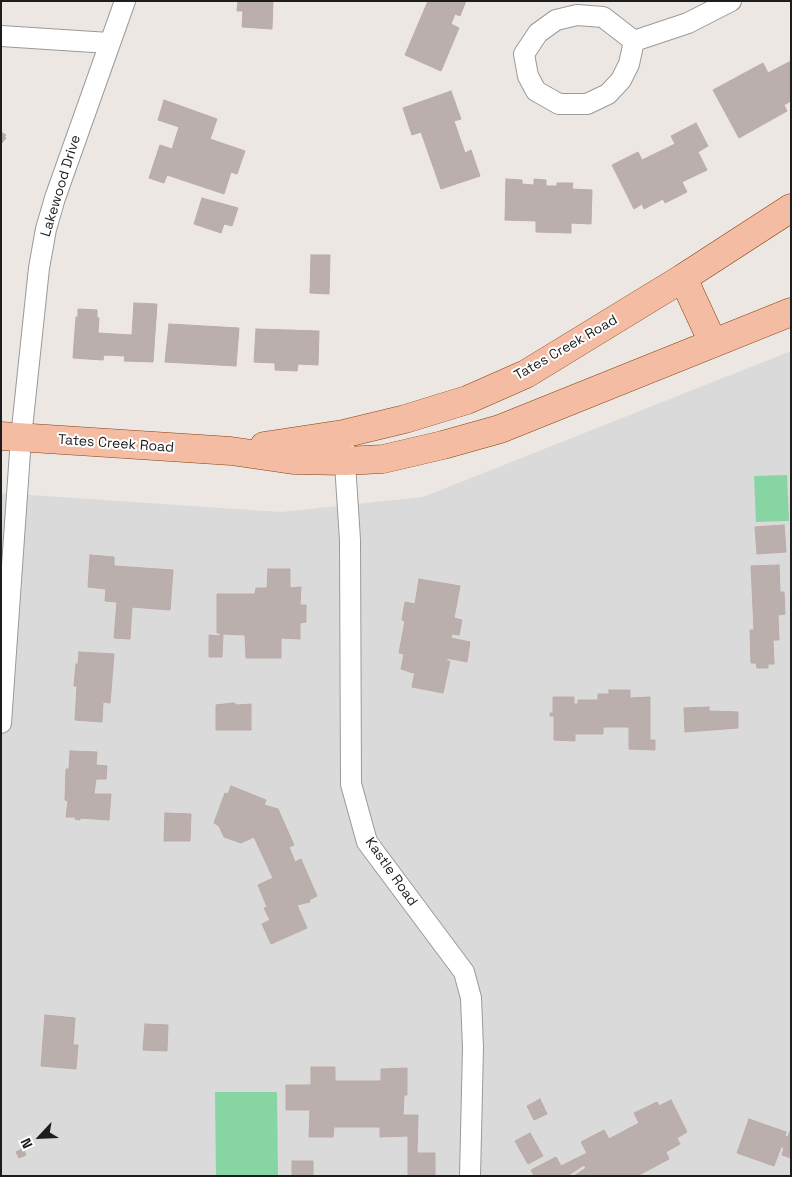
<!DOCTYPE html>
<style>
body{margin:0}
#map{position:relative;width:792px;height:1177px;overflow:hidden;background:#ede7e3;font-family:"Space Grotesk",sans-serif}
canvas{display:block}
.frame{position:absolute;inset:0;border:2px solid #1d1d1d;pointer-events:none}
.north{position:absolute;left:15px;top:1112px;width:50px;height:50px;-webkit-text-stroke:4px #fff;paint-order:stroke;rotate:245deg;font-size:14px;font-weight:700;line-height:20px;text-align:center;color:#1d1d1d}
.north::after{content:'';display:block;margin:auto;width:18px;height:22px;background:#1d1d1d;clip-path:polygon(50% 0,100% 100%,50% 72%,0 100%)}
</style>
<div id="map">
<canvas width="792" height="1177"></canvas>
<div class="frame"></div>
<div class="north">N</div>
</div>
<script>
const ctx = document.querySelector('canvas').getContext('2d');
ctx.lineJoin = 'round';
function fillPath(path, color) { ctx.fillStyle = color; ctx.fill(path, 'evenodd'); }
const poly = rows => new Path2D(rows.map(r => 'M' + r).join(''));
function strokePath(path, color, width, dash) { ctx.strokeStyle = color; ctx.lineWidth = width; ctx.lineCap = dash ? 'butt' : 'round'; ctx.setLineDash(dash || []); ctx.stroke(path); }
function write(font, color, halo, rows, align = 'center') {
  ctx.font = font + ' "Space Grotesk",sans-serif'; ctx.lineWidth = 4; ctx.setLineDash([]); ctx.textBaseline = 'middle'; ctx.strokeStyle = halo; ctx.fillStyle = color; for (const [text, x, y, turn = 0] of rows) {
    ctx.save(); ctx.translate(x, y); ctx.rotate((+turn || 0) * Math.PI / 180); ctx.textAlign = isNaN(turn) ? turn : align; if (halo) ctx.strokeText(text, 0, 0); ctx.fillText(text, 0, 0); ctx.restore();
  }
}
fillPath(poly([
 [791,351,791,1176,1,1176,1,493,281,512,423,497]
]), '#dbdada');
fillPath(poly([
 [787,475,789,521,756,522,754,476],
 [215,1092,277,1092,278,1176,216,1176]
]), '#88d5a4');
const building = poly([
 [238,1,273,1,272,29,242,27,243,11,237,11,238,1],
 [428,1,435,3,435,1,466,1,460,16,455,14,451,24,459,28,441,71,405,55,428,1],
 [791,61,791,101,784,105,787,111,739,138,713,90,763,63,768,73,791,61],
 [451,91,461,119,454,121,465,153,471,150,480,176,441,189,421,132,412,135,403,108,451,91],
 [164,100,217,119,210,139,245,151,237,174,231,172,224,194,167,175,164,183,149,178,160,145,172,149,179,127,158,120,164,100],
 [696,123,708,146,698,152,707,170,682,182,687,192,665,203,663,199,644,209,642,204,634,209,612,165,638,152,642,160,675,144,671,136,696,123],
 [1,132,6,135,4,136,6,138,1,144,1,132],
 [506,179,522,180,522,184,534,185,534,179,546,180,546,186,557,186,557,183,573,183,572,189,592,190,591,224,571,223,571,233,536,232,536,221,505,220,506,179],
 [202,198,238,208,232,226,224,224,221,233,194,224,202,198],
 [311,255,330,255,329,294,310,293,311,255],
 [134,303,157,304,153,362,124,361,125,356,104,355,103,360,73,358,76,317,78,317,78,309,97,310,97,318,99,318,98,333,132,335,134,303],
 [169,324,239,328,236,366,165,362,169,324],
 [256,329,319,331,318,365,298,364,297,371,275,370,275,363,254,362,256,329],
 [784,525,786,552,757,554,755,527,784,525],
 [90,555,114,557,114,566,173,570,170,610,132,607,130,639,114,638,117,602,105,601,106,589,88,587,90,555],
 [779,565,780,592,784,592,785,614,778,615,779,640,773,640,774,664,768,664,768,668,757,668,756,663,751,663,750,630,754,630,751,566,779,565],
 [268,569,290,569,290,588,301,587,300,605,306,605,306,622,300,623,300,639,281,638,281,658,246,658,245,635,223,634,222,657,209,657,209,635,220,636,220,633,217,633,217,594,255,594,256,588,267,588,268,569],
 [419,579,460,586,454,618,462,620,459,635,452,634,451,638,470,642,467,662,447,658,447,661,450,661,443,693,412,687,415,672,413,673,401,669,404,654,399,653,405,621,402,620,405,602,415,604,419,579],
 [79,652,114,654,110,703,103,702,102,722,75,720,77,686,74,686,76,664,78,664,79,652],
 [609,690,630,690,630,698,650,697,650,740,655,740,655,750,629,749,629,727,603,727,603,734,575,734,575,741,554,740,554,716,550,716,550,713,553,713,553,697,574,697,574,704,578,704,578,700,598,700,598,694,609,694,609,690],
 [233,703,238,705,251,704,251,730,216,730,216,705,233,703],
 [709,707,709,711,738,712,738,728,685,732,684,708,709,707],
 [70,751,97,752,96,765,107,766,106,779,96,779,94,794,111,794,109,820,80,818,80,820,75,819,76,817,66,817,68,801,65,800,66,769,69,769,70,751],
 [231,786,266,800,264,805,278,809,294,845,289,847,295,862,301,859,317,896,309,900,310,902,297,905,307,928,271,944,262,924,270,920,264,908,267,907,258,885,273,878,254,837,241,843,224,837,219,826,214,823,225,793,228,794,231,786],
 [165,813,191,814,190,841,164,841,165,813],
 [45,1015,75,1018,73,1045,78,1045,76,1069,41,1066,45,1015],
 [145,1024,168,1025,167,1051,143,1050,145,1024],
 [311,1067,335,1067,335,1081,381,1081,381,1069,407,1068,407,1095,404,1095,403,1115,418,1115,417,1153,435,1153,435,1176,408,1176,408,1136,380,1137,380,1127,334,1127,333,1137,309,1137,310,1110,286,1110,286,1085,311,1085,311,1067],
 [540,1099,547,1114,534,1120,527,1106,540,1099],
 [671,1100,687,1132,677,1138,680,1144,666,1152,669,1159,637,1176,574,1176,586,1168,584,1165,567,1176,534,1176,531,1170,556,1157,561,1166,587,1153,581,1142,604,1130,609,1139,639,1123,634,1113,657,1102,659,1106,671,1100],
 [749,1119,786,1132,785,1136,788,1137,791,1128,791,1158,782,1155,784,1148,781,1147,774,1166,737,1153,749,1119],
 [530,1133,543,1156,528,1164,515,1141,530,1133],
 [23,1148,26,1155,19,1158,16,1152,23,1148],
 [292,1161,313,1161,313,1176,292,1176,292,1161]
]);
fillPath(building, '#baafad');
strokePath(building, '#bdaba7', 1);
const street = poly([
 [577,15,603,17,634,41,629,64,621,80,608,94,587,104,559,104,536,91,528,76,524,54,538,33,556,20,577,15],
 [1,36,109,43],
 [634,41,688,23,731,1],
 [344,448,350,540,351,784,367,842,464,972,471,998,473,1048,470,1176],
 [1,723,21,438,39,268,46,229,55,198,125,1]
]);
const primary = poly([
 [683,278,713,343],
 [1,436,231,451,293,460,345,461,383,459,443,445,500,429,791,312],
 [264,446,343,434,405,419,467,400,526,374,683,278,791,208]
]);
strokePath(street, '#9a9a9a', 22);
strokePath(primary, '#88400d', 29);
strokePath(street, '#fff', 20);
strokePath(primary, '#f3bca3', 28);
write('14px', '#1d1d1d', '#fff', [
 ["Lakewood Drive",61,186,-73],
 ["Tates Creek Road",566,348,-30],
 ["Tates Creek Road",116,444,4],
 ["Kastle Road",391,872,55]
]);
</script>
